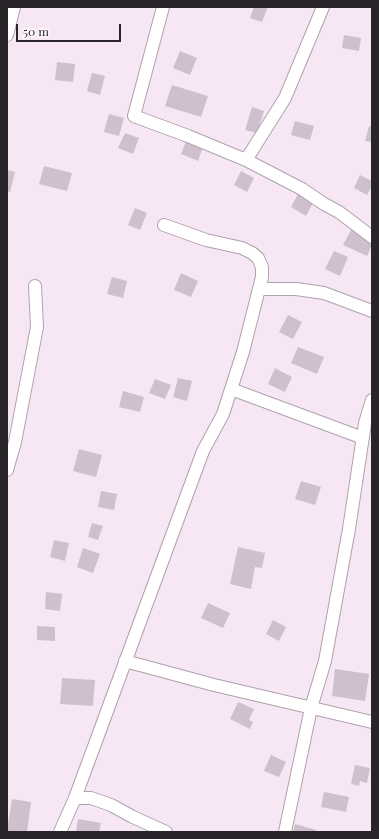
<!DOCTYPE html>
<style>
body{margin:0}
#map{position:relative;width:379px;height:839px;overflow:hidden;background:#f7e7f5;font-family:"Playfair Display",serif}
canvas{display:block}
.frame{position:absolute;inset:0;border:8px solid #292429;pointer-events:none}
.scale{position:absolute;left:16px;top:24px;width:105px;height:18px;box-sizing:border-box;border:2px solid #292429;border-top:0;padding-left:5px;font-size:12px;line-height:14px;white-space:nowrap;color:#292429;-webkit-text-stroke:3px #fef8fd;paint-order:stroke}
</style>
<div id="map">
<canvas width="379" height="839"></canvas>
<div class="frame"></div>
<div class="scale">50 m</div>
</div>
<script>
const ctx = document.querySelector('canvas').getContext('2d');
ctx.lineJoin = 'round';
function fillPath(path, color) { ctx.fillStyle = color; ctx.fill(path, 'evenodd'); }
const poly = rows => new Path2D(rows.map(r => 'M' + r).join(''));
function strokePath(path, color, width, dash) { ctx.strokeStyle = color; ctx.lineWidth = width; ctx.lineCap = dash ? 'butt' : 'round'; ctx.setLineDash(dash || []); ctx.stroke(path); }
fillPath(poly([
 [254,7,268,7,262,22,250,18],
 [344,35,361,38,359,51,342,48],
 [180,51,197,58,190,75,173,68],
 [57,62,75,64,73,82,55,80],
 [92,73,105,76,100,95,87,91],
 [172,85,208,96,201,117,165,106],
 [252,107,264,111,257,133,245,130],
 [109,114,124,118,119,136,104,132],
 [295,121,314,126,310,140,291,135],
 [369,126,372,127,372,142,365,141],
 [125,133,139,138,133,154,118,148],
 [186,141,203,147,198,161,181,154],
 [44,166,72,173,67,191,39,184],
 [7,170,15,172,10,192,7,191],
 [241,171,254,178,247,192,234,185],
 [360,175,372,181,372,186,367,195,354,188],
 [298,194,313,203,306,216,291,207],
 [135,208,147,213,140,230,128,225],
 [351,230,372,240,372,245,367,256,343,245],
 [334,251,348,257,340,276,325,269],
 [181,273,198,281,191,297,174,290],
 [112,277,127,281,123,298,107,294],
 [288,315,302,322,293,339,279,332],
 [298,347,324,357,317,374,291,363],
 [275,368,292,377,285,392,268,384],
 [178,378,192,381,187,401,173,397],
 [155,379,171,385,165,399,149,393],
 [123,391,144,397,140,412,119,407],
 [79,449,102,455,96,477,73,471],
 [301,481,321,487,315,505,295,499],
 [101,491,117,494,114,510,98,507],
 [92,523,103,526,98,540,88,537],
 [54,540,69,543,65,561,50,557],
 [238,547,265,553,262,568,255,567,251,589,230,584],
 [83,548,100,554,93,573,77,567],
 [46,592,62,594,60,611,45,609],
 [208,603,230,613,223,628,201,618],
 [273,620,286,627,279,641,266,634],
 [37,626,55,627,55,641,37,640],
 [335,669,369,674,365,701,332,696],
 [62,678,95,680,93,706,60,704],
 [238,702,254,709,249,720,253,722,250,729,230,719],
 [271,755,286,762,279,777,264,771],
 [355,765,370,768,367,783,360,781,359,786,351,784],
 [324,792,349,797,346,812,321,807],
 [12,799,31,802,27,832,7,831],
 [78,819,101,823,99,832,76,832],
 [295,824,316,830,315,832,293,832]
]), '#cec0cd');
const minor = poly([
 [163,7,134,116,188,136,246,160,302,189,324,204,339,212,372,237],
 [7,35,14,7],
 [246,160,285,98,323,7],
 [260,289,296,289,324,293,372,311],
 [231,389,363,438],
 [7,470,15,442,37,327,35,286],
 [125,661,214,685,372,722],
 [75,798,91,798,111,805,133,817,166,832],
 [60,832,75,798,203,451,223,414,243,352,262,277,262,267,258,258,252,253,242,248,206,240,164,225],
 [285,832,311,708,325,661,349,529,365,423,372,400]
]);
strokePath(minor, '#afa1ad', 14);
strokePath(minor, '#fff', 12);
</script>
